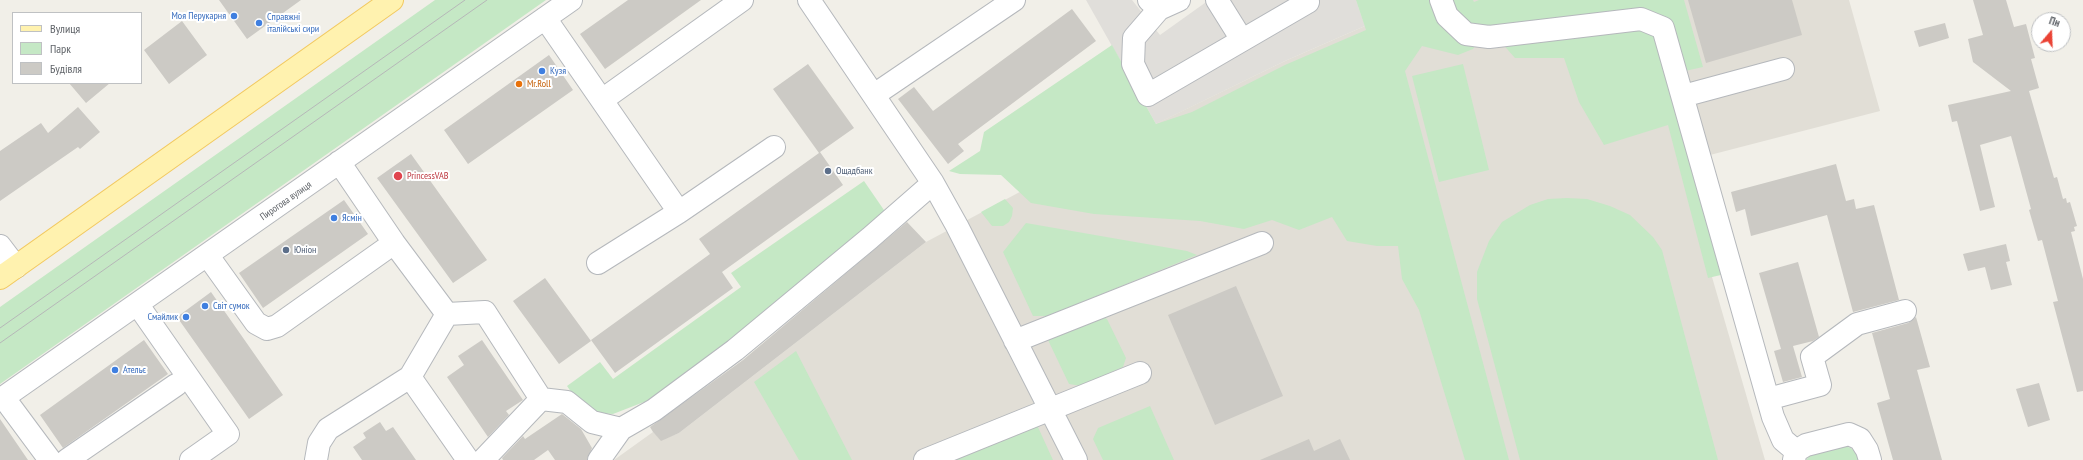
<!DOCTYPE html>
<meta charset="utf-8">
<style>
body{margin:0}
#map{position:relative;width:2083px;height:460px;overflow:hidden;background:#f1efe8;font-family:"PT Sans Narrow",sans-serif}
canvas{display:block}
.legend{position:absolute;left:12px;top:12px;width:130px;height:72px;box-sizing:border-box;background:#fff;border:1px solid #bfc1c3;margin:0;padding:5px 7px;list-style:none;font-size:12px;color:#5f6368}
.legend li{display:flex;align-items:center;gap:8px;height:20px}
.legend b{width:20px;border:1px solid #bfc1c3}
.north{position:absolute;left:2031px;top:12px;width:40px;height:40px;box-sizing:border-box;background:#fff;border:1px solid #bfc1c3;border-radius:50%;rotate:19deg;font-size:11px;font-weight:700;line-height:16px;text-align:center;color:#5f6368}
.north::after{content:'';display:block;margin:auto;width:14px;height:18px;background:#ea4335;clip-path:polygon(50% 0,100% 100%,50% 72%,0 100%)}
</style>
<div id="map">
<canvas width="2083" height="460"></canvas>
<ul class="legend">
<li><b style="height:5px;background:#fff2af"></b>Вулиця</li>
<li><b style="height:11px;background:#c5e8c5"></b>Парк</li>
<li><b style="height:11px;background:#cccac5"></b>Будівля</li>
</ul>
<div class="north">Пн</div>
</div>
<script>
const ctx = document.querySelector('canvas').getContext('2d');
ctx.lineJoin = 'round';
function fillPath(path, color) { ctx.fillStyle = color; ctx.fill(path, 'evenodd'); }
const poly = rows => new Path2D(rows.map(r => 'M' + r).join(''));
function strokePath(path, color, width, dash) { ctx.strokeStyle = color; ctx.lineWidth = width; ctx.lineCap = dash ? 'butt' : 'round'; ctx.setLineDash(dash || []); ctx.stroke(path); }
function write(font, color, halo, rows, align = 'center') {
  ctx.font = font + ' "PT Sans Narrow",sans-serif'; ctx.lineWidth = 4; ctx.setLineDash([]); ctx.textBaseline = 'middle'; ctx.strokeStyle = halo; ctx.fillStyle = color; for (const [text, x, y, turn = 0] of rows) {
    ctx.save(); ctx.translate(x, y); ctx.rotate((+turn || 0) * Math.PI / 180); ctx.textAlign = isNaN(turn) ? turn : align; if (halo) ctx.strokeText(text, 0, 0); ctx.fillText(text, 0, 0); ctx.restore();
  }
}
fillPath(poly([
 [1086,0,1132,0,1160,35,1209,0,1356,0,1365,26,1285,61,1156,124]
]), '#e0deda');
fillPath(poly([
 [1356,0,1849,0,1880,111,1679,163,1765,460,614,460,653,432,661,440,679,433,926,242,1061,170,1285,61,1365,26]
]), '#e1ded6');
fillPath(poly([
 [435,0,546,0,0,384,0,307],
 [1356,0,1473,0,1474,2,1479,0,1684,0,1703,67,1676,73,1725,274,1708,278,1668,125,1604,145,1579,102,1564,58,1515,58,1500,41,1478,42,1473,49,1458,55,1422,46,1405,71,1509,460,1465,460,1419,310,1402,279,1398,246,1377,246,1347,241,1332,217,1299,230,1272,220,1244,229,1200,221,1094,214,1031,203,1001,175,960,174,949,171,980,151,984,132,1112,45,1156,124,1192,112,1285,65,1366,30],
 [1463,64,1489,170,1439,182,1412,76],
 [864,181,886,213,654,404,644,402,613,414,594,413,578,402,567,386,600,362,613,379,741,287,731,273],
 [1567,198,1587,199,1610,206,1630,215,1653,237,1662,250,1718,460,1520,460,1477,299,1477,272,1489,241,1502,222,1530,205,1548,199],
 [1005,199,1013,208,1012,216,1009,222,1003,226,992,226,981,212],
 [1026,223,1187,251,1197,255,1048,316,1033,316,1003,252],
 [1096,313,1107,319,1126,358,1123,367,1081,386,1069,384,1048,340,1054,330],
 [796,351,852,460,799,460,754,382],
 [1150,406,1174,460,1103,460,1093,439,1098,428],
 [1037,425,1053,460,953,460],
 [1841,445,1851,448,1860,456,1861,460,1806,460,1812,453]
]), '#c5e8c5');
fillPath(poly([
 [219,0,301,0,247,39],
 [628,0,701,0,605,69,580,34],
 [1688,0,1792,0,1802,35,1706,63],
 [1973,0,2006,0,2014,27,2026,24,2035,58,2031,59,2039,88,2029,91,2054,178,2057,177,2063,199,2066,198,2067,203,2070,202,2077,226,2074,227,2075,231,2071,232,2083,279,2083,391,2077,392,2053,302,2058,301,2042,240,2038,241,2029,210,2031,209,2011,136,1980,145,1995,207,1980,211,1957,121,1952,122,1948,105,2011,91,1973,62,1968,39,1983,35],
 [1072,9,1096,41,958,144,964,151,948,164,898,99,914,87,933,111],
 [182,21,207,55,169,84,144,50],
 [1945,23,1949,38,1919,47,1914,31],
 [549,55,573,90,468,164,444,130],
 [808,64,854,128,820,152,843,185,722,272,733,288,615,373,591,340,710,254,699,239,819,153,773,89],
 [69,83,110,83,86,103],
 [78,107,100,132,80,149,78,147,0,201,0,151,41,123,48,133],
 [411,154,487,260,453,283,377,178],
 [1836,164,1846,201,1854,199,1856,209,1874,205,1899,300,1853,312,1827,215,1751,236,1745,209,1736,212,1731,192],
 [344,200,368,234,263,308,239,273],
 [907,222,926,242,679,433,661,441,653,432,650,427,743,360],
 [2006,244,2010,261,2006,262,2012,285,1991,290,1985,267,1968,271,1963,254],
 [1798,262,1819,337,1813,341,1793,346,1802,377,1783,382,1774,351,1781,349,1759,273],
 [545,278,591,341,559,364,513,301],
 [1236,286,1283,396,1215,425,1168,315],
 [211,292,283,395,249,419,177,317],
 [1916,317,1930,367,1917,370,1942,460,1893,460,1877,403,1890,399,1872,333,1908,323],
 [144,340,168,374,63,448,40,415],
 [482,340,523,400,506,411,509,415,488,437,447,377,464,365,458,356],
 [2039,383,2050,420,2028,427,2016,389],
 [562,414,581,429,592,448,587,460,555,460,548,450,534,460,503,460,502,458,523,436,525,439],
 [0,419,28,460,0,460],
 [380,422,386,431,393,427,416,460,362,460,353,447,366,438,363,433],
 [1309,439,1314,451,1340,439,1350,460,1260,460]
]), '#cccac5');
const minor = poly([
 [809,0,933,183,957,226,1076,460],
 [1149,0,1159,9,1179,0],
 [1217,0,1242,40],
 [1441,0,1447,16,1466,34,1489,37,1641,19,1663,28,1773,417,1783,440,1796,451],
 [1159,9,1134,38,1133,64,1148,95,1308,2],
 [545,18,679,212],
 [874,95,1014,0],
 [1683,96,1783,69],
 [602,100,742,0],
 [339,162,394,243,447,314],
 [0,246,16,267],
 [208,256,256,323,267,329,277,326,394,243],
 [598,263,679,212,774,147],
 [138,305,228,434,191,460],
 [447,314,485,312,541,399,567,402,592,422,621,429],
 [447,314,410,377,468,460],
 [1015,341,1262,243],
 [4,398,50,460],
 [1768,399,1820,385,1812,357,1857,324,1905,311],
 [0,400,571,0],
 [67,460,176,385],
 [316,460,319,443,328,429,410,377],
 [483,460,541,399],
 [599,460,621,429,654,410,735,350,870,238,933,183],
 [925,460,1140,373],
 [1794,460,1796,451,1806,445,1849,434,1860,439,1867,450,1870,460]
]);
const major = poly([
 [0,278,392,0]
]);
strokePath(minor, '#b5b8bc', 24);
strokePath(major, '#f2c960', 24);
strokePath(minor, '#fff', 22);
strokePath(major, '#fff2af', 22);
strokePath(poly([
 [0,328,465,0],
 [0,343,487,0]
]), '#b6b7b8', 1);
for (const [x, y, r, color] of [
 [234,16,4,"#3f7fe0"],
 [259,23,4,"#3f7fe0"],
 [542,71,4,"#3f7fe0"],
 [519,84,4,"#e8710a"],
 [828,171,4,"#5c6f8a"],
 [398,176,5,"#e0444e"],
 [334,218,4,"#3f7fe0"],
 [286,250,4,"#5c6f8a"],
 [205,306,4,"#3f7fe0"],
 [186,317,4,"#3f7fe0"],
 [115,370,4,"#3f7fe0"]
]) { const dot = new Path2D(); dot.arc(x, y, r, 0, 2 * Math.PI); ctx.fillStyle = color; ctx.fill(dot); strokePath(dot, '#fff', 1.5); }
write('10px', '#366cbe', '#fff', [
 ["Моя Перукарня",226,16,"right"],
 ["Справжні",267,17],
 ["італійські сири",267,29],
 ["Кузя",550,71],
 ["Ясмін",342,218],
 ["Світ сумок",213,306],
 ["Смайлик",178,317,"right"],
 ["Ательє",123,370]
], 'left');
write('10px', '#c56008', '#fff', [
 ["Mr.Roll",527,84]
], 'left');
write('10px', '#4e5e75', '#fff', [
 ["Ощадбанк",836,171],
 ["Юніон",294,250]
], 'left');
write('10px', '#be3a42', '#fff', [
 ["PrincessVAB",407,176]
], 'left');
write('10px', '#5f6368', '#fff', [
 ["Пирогова вулиця",286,201,-35]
]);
</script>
